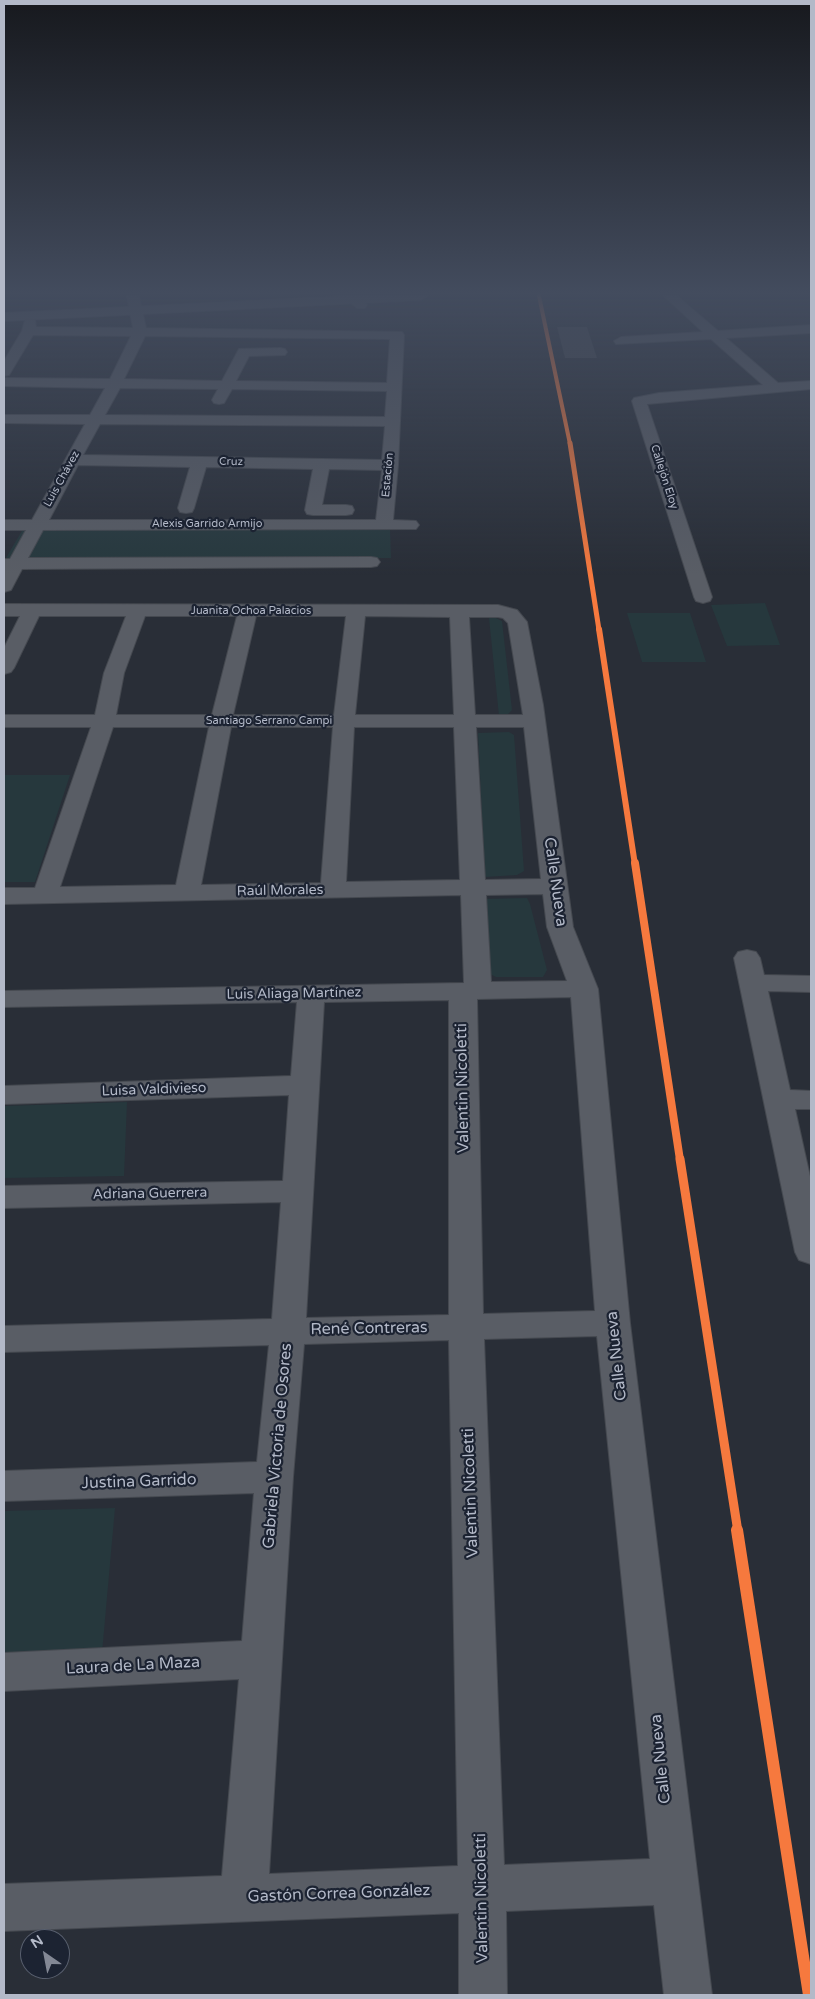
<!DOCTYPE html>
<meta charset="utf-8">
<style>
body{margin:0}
#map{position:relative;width:815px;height:1999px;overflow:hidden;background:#292e37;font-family:"Varela Round",sans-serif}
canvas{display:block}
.frame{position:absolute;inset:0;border:5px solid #b3b9c8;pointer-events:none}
.north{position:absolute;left:20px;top:1929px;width:50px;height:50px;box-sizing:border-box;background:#1c2332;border:1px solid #585f6e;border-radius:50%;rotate:327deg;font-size:14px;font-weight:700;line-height:20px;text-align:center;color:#b3b9c8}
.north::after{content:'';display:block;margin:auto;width:18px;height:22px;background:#838895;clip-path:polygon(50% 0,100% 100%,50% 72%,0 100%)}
</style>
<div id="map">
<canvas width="815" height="1999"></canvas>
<div class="frame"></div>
<div class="north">N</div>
</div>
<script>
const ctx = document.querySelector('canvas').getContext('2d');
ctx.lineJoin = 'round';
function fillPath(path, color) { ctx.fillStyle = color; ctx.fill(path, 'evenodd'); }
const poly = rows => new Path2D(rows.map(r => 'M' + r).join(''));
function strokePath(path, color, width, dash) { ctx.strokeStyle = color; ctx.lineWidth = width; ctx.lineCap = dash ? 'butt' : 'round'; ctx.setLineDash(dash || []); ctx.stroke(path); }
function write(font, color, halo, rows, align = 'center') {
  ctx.font = font + ' "Varela Round",sans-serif'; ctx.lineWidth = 4.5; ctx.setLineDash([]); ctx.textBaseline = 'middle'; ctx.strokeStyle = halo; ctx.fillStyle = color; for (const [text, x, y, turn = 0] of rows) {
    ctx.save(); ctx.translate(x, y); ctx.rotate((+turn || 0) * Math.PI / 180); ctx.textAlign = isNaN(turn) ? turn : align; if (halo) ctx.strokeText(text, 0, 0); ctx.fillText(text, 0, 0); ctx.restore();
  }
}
fillPath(poly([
 [23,529,390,529,391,558,6,558],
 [765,603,780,645,727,646,711,605],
 [627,613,690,613,706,662,642,662],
 [489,618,496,618,502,621,512,710,507,715,499,716],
 [509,732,514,735,524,871,517,875,485,877,478,733],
 [4,775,70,775,35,882,4,882],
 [527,898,530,904,547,970,543,977,496,977,488,973,483,899],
 [127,1102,124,1176,4,1178,4,1106],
 [115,1508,102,1653,4,1656,4,1511]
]), '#26383d');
fillPath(poly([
 [557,327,587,327,597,358,565,358]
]), '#42464e');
const minor = poly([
 [127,296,139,296,146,328,402,332,404,335,398,465,393,520,416,521,419,525,416,529,43,530,28,558,371,557,377,558,380,562,377,566,371,567,22,569,11,590,4,592,4,559,10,559,26,530,4,530,4,520,32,520,85,424,4,423,4,415,90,415,105,388,4,386,4,378,110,379,131,336,33,335,9,375,4,376,4,361,22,331,25,320,35,320,36,327,133,328,127,296],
 [145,336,390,339,387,383,236,381,249,356,285,355,287,352,285,349,280,348,239,349,222,381,124,379,145,336],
 [120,388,218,389,212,400,214,403,219,404,224,403,232,389,387,391,385,417,105,415,120,388],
 [100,424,385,426,382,460,83,455,100,424],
 [78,465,190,467,178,508,180,512,186,513,192,512,194,508,206,467,313,469,305,510,307,514,313,515,346,515,352,514,354,510,352,506,346,505,322,505,329,469,382,470,376,520,49,520,78,465],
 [343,296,357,296,367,305,365,308,357,308,343,296],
 [664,296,677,296,718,331,811,325,811,333,726,338,778,383,811,381,811,389,647,404,712,597,710,601,703,603,696,601,694,597,632,401,634,398,659,393,763,385,711,339,616,344,614,341,621,337,703,332,664,296],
 [4,604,498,605,517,610,527,622,543,705,573,927,598,989,630,1323,712,1995,664,1995,654,1905,506,1911,507,1995,459,1995,459,1913,4,1931,4,1884,222,1876,239,1679,4,1691,4,1653,242,1641,254,1493,4,1501,4,1471,257,1462,269,1345,4,1352,4,1326,272,1319,281,1202,4,1208,4,1186,283,1181,289,1095,4,1104,4,1086,291,1076,297,1002,4,1007,4,991,464,983,461,895,4,904,4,888,35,888,91,727,4,727,4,715,95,715,104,673,126,616,39,616,14,668,11,672,4,674,4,648,20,616,4,616,4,604],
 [145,616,237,616,212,715,116,715,124,673,145,616],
 [256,616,346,616,334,715,233,715,256,616],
 [365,616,450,617,454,715,355,715,365,616],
 [469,617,498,617,503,618,508,623,523,715,475,715,469,617],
 [113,727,209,727,176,885,60,887,113,727],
 [231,727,333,727,321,883,201,885,231,727],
 [354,727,454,727,460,880,346,882,354,727],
 [476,727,524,727,541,879,485,880,476,727],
 [543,894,547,927,567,981,491,982,486,895,543,894],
 [571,997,595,1311,483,1314,477,999,571,997],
 [449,1000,449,1315,306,1318,324,1002,449,1000],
 [597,1336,650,1859,504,1865,484,1339,597,1336],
 [449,1340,458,1866,269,1874,293,1477,304,1344,449,1340],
 [747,950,756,952,760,958,764,975,811,976,811,992,768,991,790,1090,811,1091,811,1109,795,1109,811,1181,811,1264,799,1260,795,1252,734,958,738,952,747,950]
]);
const major = poly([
 [350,296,427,296,421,300,4,321,4,313,350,296]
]);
strokePath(minor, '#454950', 2);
strokePath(major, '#474b54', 2);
fillPath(minor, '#595d65');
fillPath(major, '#5b5f67');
strokePath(poly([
 [539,296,570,444]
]), '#f6793e', 4);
strokePath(poly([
 [570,443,599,630]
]), '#f6793e', 5);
strokePath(poly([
 [599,629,635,865]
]), '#f6793e', 6);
strokePath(poly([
 [635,863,680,1160]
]), '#f6793e', 8);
strokePath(poly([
 [680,1159,738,1532]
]), '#f6793e', 9);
strokePath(poly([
 [737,1530,809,1995]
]), '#f6793e', 12);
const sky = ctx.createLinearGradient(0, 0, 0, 576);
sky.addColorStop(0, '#17191e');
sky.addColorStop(0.51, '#434c5e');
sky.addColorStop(1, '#434c5e00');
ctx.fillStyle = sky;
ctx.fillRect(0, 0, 815, 576);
write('11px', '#b3b9c8', '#1c2332', [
 ["Cruz",231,462,1],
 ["Estación",388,475,-85],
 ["Callejón Eloy",664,477,72],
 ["Luis Chávez",62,479,-61],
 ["Alexis Garrido Armijo",207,524],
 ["Juanita Ochoa Palacios",251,611],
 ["Santiago Serrano Campi",269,721]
]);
write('14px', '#b3b9c8', '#1c2332', [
 ["Raúl Morales",280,891,-1],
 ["Luis Aliaga Martínez",294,994,-1],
 ["Luisa Valdivieso",154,1090,-2],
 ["Adriana Guerrera",150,1194,-1]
]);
write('16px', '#b3b9c8', '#1c2332', [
 ["Calle Nueva",555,882,82],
 ["Valentin Nicoletti",463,1088,-91],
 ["René Contreras",369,1329,-1],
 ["Calle Nueva",617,1356,-96],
 ["Gabriela Victoria de Osores",278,1446,-85],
 ["Justina Garrido",139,1482,-2],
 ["Valentin Nicoletti",471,1493,-92],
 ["Laura de La Maza",133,1666,-3],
 ["Calle Nueva",661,1759,-96],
 ["Gastón Correa González",339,1894,-2],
 ["Valentin Nicoletti",482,1898,-91]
]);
</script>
